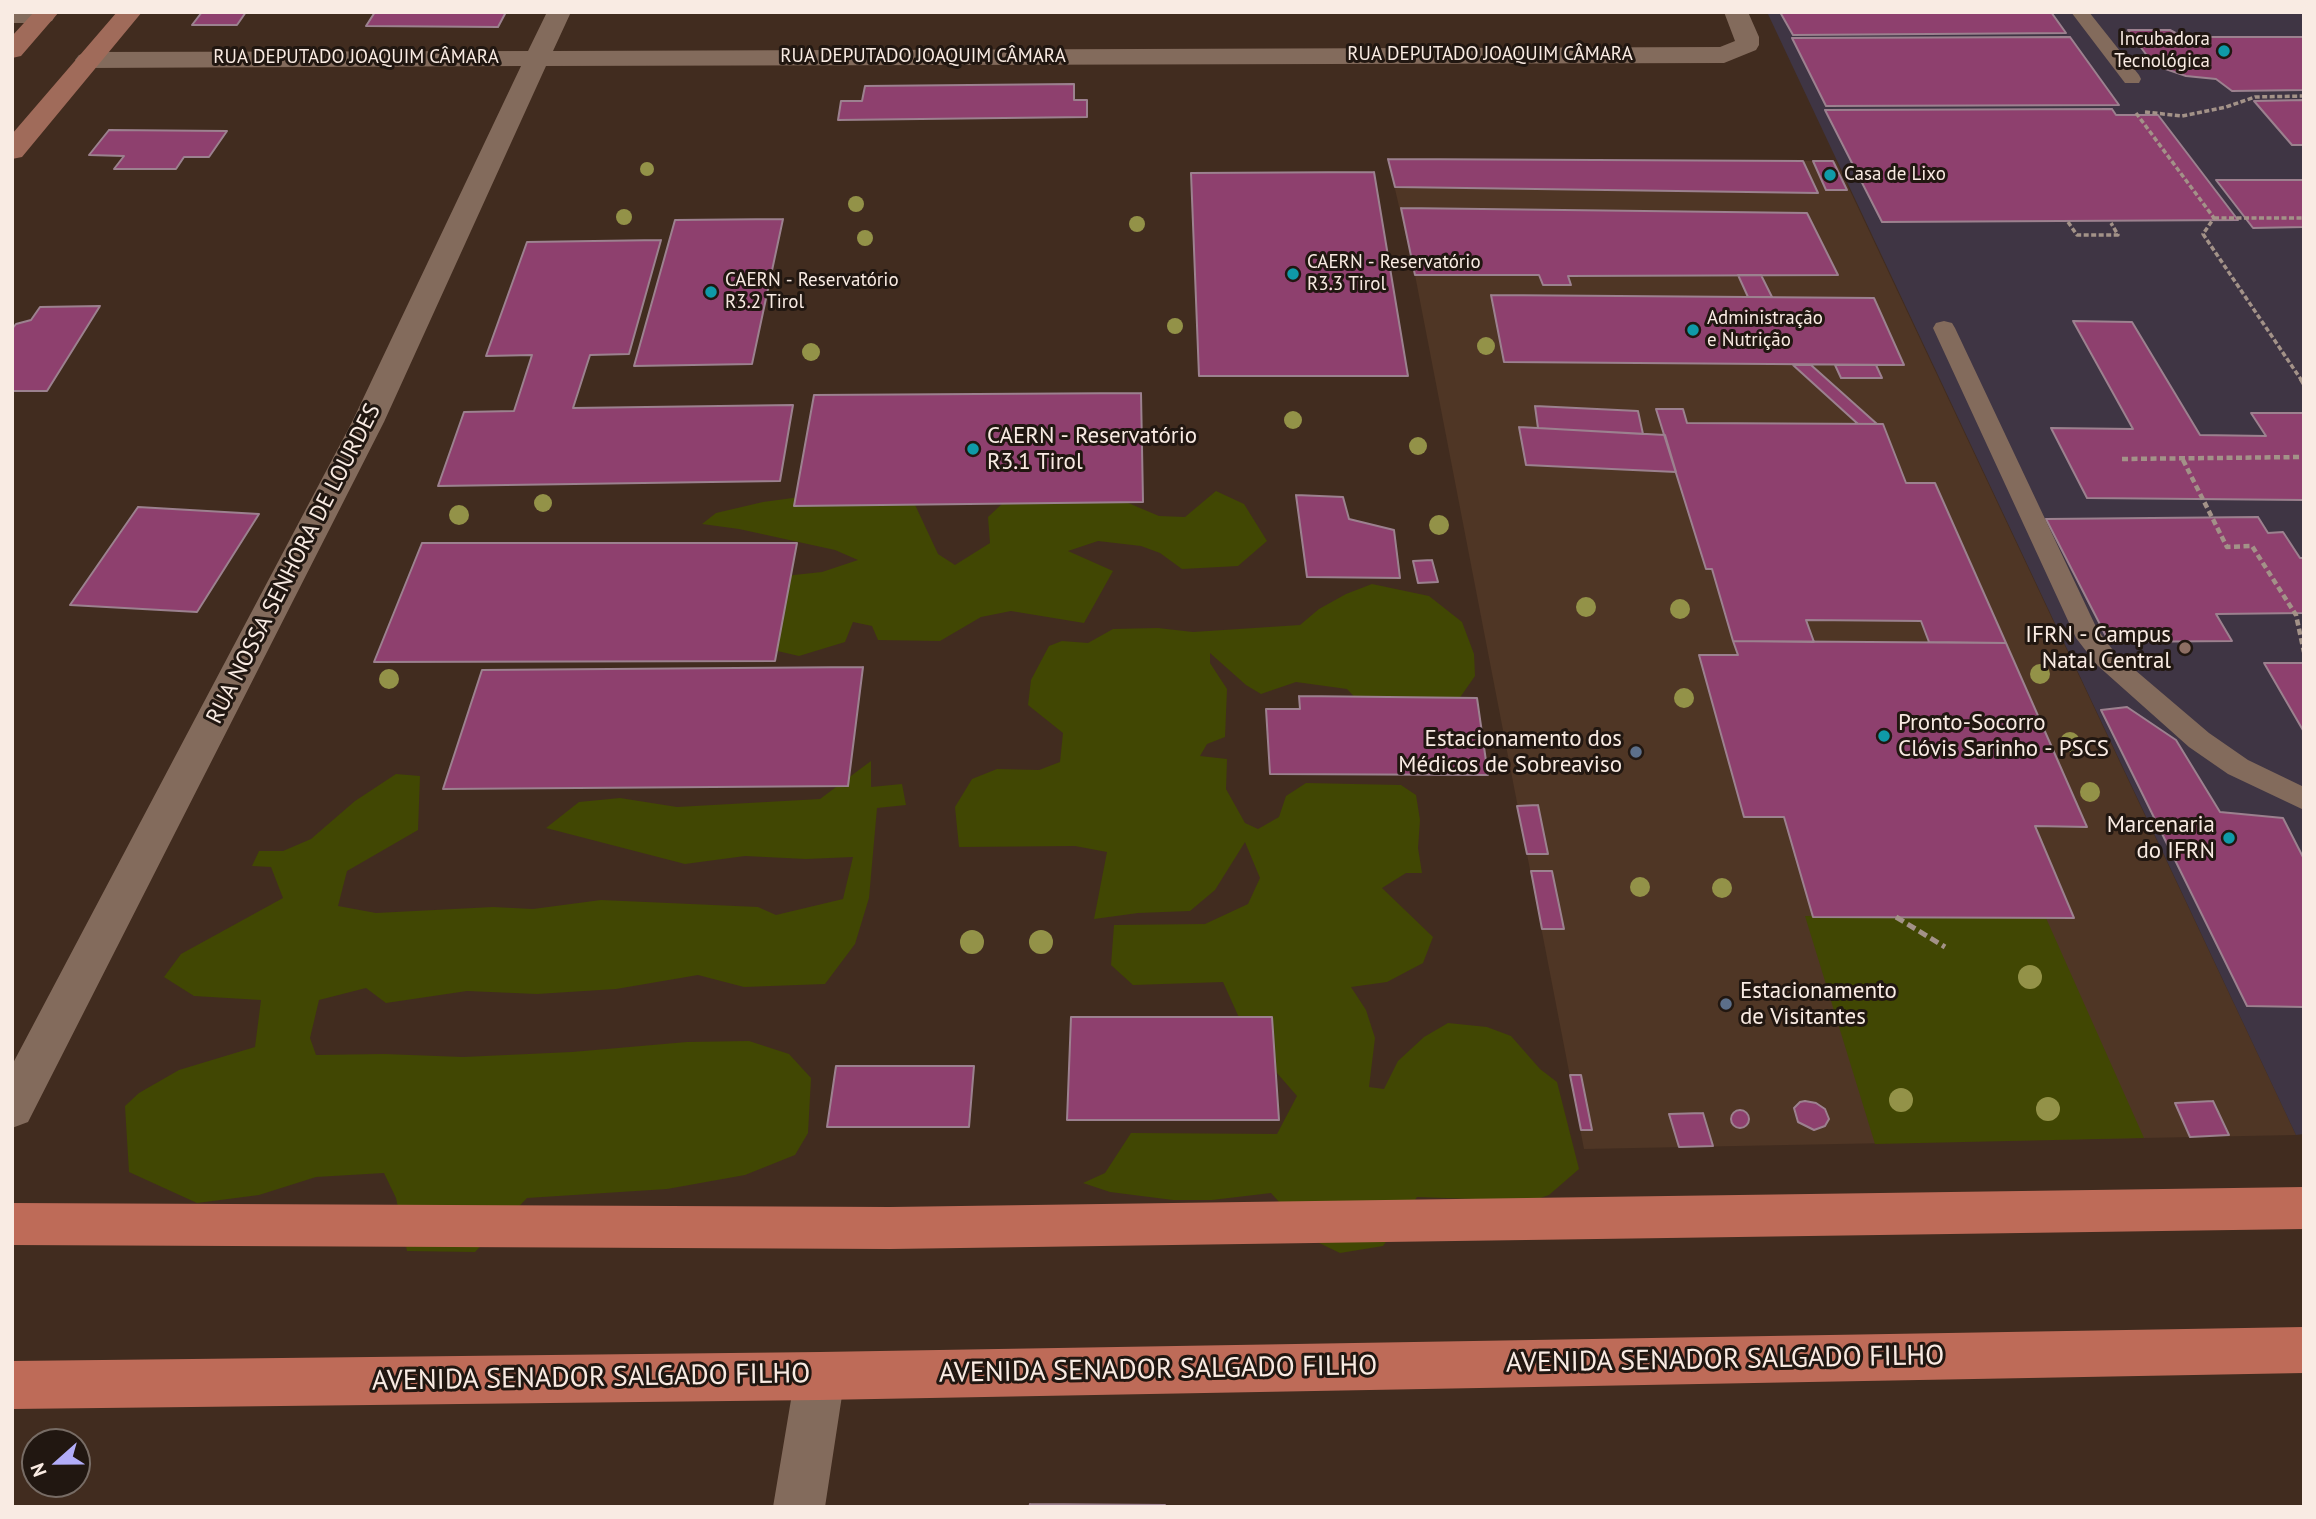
<!DOCTYPE html>
<meta charset="utf-8">
<style>
body{margin:0}
#map{position:relative;width:2316px;height:1519px;overflow:hidden;background:#412c1f;font-family:"PT Sans",sans-serif}
canvas{display:block}
.frame{position:absolute;inset:0;border:14px solid #f9ebe3;pointer-events:none}
.north{position:absolute;left:21px;top:1428px;width:70px;height:70px;box-sizing:border-box;background:#211711;border:2px solid #776c65;border-radius:50%;rotate:249deg;font-size:19px;font-weight:700;line-height:28px;text-align:center;color:#f9ebe3}
.north::after{content:'';display:block;margin:auto;width:24px;height:32px;background:#b2adf9;clip-path:polygon(50% 0,100% 100%,50% 72%,0 100%)}
</style>
<div id="map">
<canvas width="2316" height="1519"></canvas>
<div class="frame"></div>
<div class="north">N</div>
</div>
<script>
const ctx = document.querySelector('canvas').getContext('2d');
ctx.lineJoin = 'round';
function fillPath(path, color) { ctx.fillStyle = color; ctx.fill(path, 'evenodd'); }
const poly = rows => new Path2D(rows.map(r => 'M' + r).join(''));
function strokePath(path, color, width, dash) { ctx.strokeStyle = color; ctx.lineWidth = width; ctx.lineCap = dash ? 'butt' : 'round'; ctx.setLineDash(dash || []); ctx.stroke(path); }
function write(font, color, halo, rows, align = 'center') {
  ctx.font = font + ' "PT Sans",sans-serif'; ctx.lineWidth = 6; ctx.setLineDash([]); ctx.textBaseline = 'middle'; ctx.strokeStyle = halo; ctx.fillStyle = color; for (const [text, x, y, turn = 0] of rows) {
    ctx.save(); ctx.translate(x, y); ctx.rotate((+turn || 0) * Math.PI / 180); ctx.textAlign = isNaN(turn) ? turn : align; if (halo) ctx.strokeText(text, 0, 0); ctx.fillText(text, 0, 0); ctx.restore();
  }
}
fillPath(poly([
 [1388,159,1836,161,2296,1135,1584,1149,1415,275]
]), '#4f3625');
fillPath(poly([
 [1767,12,2304,12,2304,1134,2296,1135]
]), '#3f3544');
fillPath(poly([
 [1020,487,1107,494,1159,516,1185,517,1216,491,1244,504,1267,541,1238,566,1182,569,1160,553,1141,546,1098,541,1068,551,1113,571,1084,623,1011,611,981,617,940,641,878,640,872,626,853,622,845,642,799,656,760,647,775,577,822,572,858,560,835,550,739,529,702,524,716,513,763,502,815,495,910,494,938,554,955,565,990,543,988,517],
 [1372,584,1429,596,1462,622,1474,654,1475,676,1454,706,1368,711,1347,689,1296,682,1261,694,1246,685,1210,653,1210,663,1227,689,1225,737,1207,744,1200,756,1227,759,1226,789,1245,823,1258,829,1279,817,1286,796,1306,783,1401,785,1416,795,1420,820,1418,848,1422,873,1406,873,1382,888,1433,937,1423,963,1387,982,1351,987,1366,1010,1375,1038,1369,1087,1384,1089,1398,1061,1424,1037,1448,1023,1487,1027,1511,1036,1540,1069,1557,1082,1579,1169,1549,1195,1513,1207,1474,1199,1417,1197,1383,1246,1340,1253,1313,1240,1271,1193,1212,1200,1173,1200,1110,1192,1083,1183,1105,1173,1131,1133,1277,1134,1297,1096,1250,1042,1223,982,1133,985,1111,965,1114,925,1205,924,1248,904,1260,878,1245,842,1215,890,1190,911,1138,913,1094,919,1107,852,1075,846,959,847,955,807,972,779,997,769,1039,770,1060,762,1063,733,1028,705,1031,680,1049,646,1062,641,1088,643,1113,629,1158,628,1193,632,1300,625,1319,609,1346,594],
 [871,761,871,787,902,784,906,805,877,808,869,898,855,944,825,984,744,987,698,975,616,989,537,994,467,991,386,1003,366,988,319,1000,310,1038,316,1055,384,1054,463,1057,572,1052,687,1042,749,1041,789,1054,811,1078,808,1133,795,1155,745,1175,667,1189,527,1198,475,1252,407,1251,396,1198,384,1173,316,1177,259,1195,197,1203,129,1172,125,1106,139,1093,179,1070,255,1047,261,1000,194,996,164,977,181,954,283,898,271,867,252,866,259,851,283,851,311,839,355,801,396,774,420,776,418,830,347,871,338,906,376,913,493,907,533,909,601,900,758,907,776,915,843,899,853,857,806,859,745,856,685,864,546,828,579,802,620,798,677,807,820,799],
 [1805,916,2046,918,2144,1138,1875,1144]
]), '#414703');
const building = poly([
 [202,12,246,12,237,25,192,25,202,12],
 [375,12,506,12,498,27,366,26,375,12],
 [1780,12,2051,12,2066,33,1793,35,1780,12],
 [2128,30,2170,30,2183,37,2304,37,2304,90,2232,91,2216,79,2186,76,2154,65,2128,30],
 [2070,37,2119,105,1826,106,1792,38,2070,37],
 [1074,84,1074,100,1087,100,1087,117,838,120,841,101,862,101,865,86,1074,84],
 [2304,100,2304,145,2292,145,2254,101,2304,100],
 [2112,109,2116,115,2158,115,2238,220,1882,222,1825,110,2112,109],
 [109,130,227,131,209,157,184,157,176,169,114,169,124,156,89,155,109,130],
 [1388,159,1803,161,1818,193,1395,187,1388,159],
 [1813,161,1833,161,1847,190,1826,190,1813,161],
 [1374,172,1408,376,1199,376,1191,173,1374,172],
 [2216,180,2304,180,2304,227,2253,228,2216,180],
 [1401,208,1807,213,1838,275,1568,276,1571,285,1543,285,1539,275,1415,275,1401,208],
 [783,219,752,364,634,366,675,220,783,219],
 [661,240,629,354,590,355,573,408,793,405,780,481,438,486,464,412,514,411,532,355,486,356,527,242,661,240],
 [1738,275,1761,275,1772,297,1748,297,1738,275],
 [1491,295,1874,298,1904,365,1504,362,1491,295],
 [100,306,47,391,12,391,12,329,16,324,31,320,40,307,100,306],
 [2073,321,2132,322,2200,435,2266,436,2251,413,2304,413,2304,500,2087,498,2051,428,2133,429,2073,321],
 [1793,365,1811,365,1877,424,1858,424,1793,365],
 [1835,365,1876,365,1882,378,1841,378,1835,365],
 [1141,393,1143,502,794,506,814,395,1141,393],
 [1535,406,1638,411,1643,434,1538,428,1535,406],
 [1656,409,1683,409,1687,423,1883,424,1906,483,1935,483,2006,643,1929,642,1921,621,1806,620,1814,642,1733,641,1712,569,1706,569,1656,409],
 [1519,427,1665,435,1676,472,1526,465,1519,427],
 [1296,495,1343,497,1349,519,1394,530,1400,578,1307,577,1296,495],
 [138,507,259,514,197,612,70,605,138,507],
 [2258,517,2268,533,2283,532,2300,558,2304,558,2304,613,2216,614,2232,641,2109,642,2046,519,2258,517],
 [422,543,797,543,775,661,374,662,422,543],
 [1432,560,1438,582,1418,583,1413,561,1432,560],
 [1733,641,2006,643,2087,827,2035,826,2074,918,1813,917,1784,817,1744,817,1699,655,1738,655,1733,641],
 [2264,663,2304,663,2304,732,2264,663],
 [863,667,848,786,443,789,482,670,863,667],
 [1299,696,1477,698,1488,775,1270,774,1266,709,1300,709,1299,696],
 [2127,707,2176,740,2220,812,2283,818,2304,859,2304,1007,2247,1006,2101,710,2127,707],
 [1538,805,1548,854,1527,854,1517,806,1538,805],
 [1531,871,1552,871,1564,929,1542,929,1531,871],
 [1071,1017,1272,1017,1279,1120,1067,1120,1071,1017],
 [836,1066,974,1066,969,1127,827,1127,836,1066],
 [1570,1075,1581,1075,1592,1130,1581,1130,1570,1075],
 [1805,1101,1816,1103,1825,1109,1829,1119,1825,1126,1814,1130,1798,1122,1794,1108,1800,1102,1805,1101],
 [2213,1101,2229,1135,2190,1137,2175,1103,2213,1101],
 '1731 1119a9 9 0 1 1 18 0a9 9 0 1 1-18 0Z',
 [1703,1113,1713,1146,1679,1147,1669,1114,1703,1113],
 [1030,1504,1165,1505,1165,1507,1029,1507,1030,1504]
]);
fillPath(building, '#8e406e');
strokePath(building, '#9c818f', 2);
strokePath(poly([
 [2145,112,2182,116,2226,107,2255,97,2304,96],
 [2136,113,2214,218,2203,234,2302,381],
 [2214,218,2304,218],
 [2068,222,2077,235,2118,235,2111,223]
]), '#a39288', 3.5, [5, 2.5]);
strokePath(poly([
 [2301,379,2304,384],
 [2122,459,2304,457],
 [2183,460,2227,547,2252,546,2296,615,2304,652]
]), '#a39288', 4.5, [6, 3.5]);
strokePath(poly([
 [1896,917,1945,947]
]), '#a39288', 5, [9, 4.5]);
fillPath(poly([
 [2071,12,2089,12,2139,75,2141,79,2139,83,2125,83,2071,12],
 [1944,321,1952,323,1955,328,2097,629,2115,653,2209,733,2248,760,2304,787,2304,810,2228,774,2189,747,2097,665,2076,638,1933,328,1936,323,1944,321]
]), '#836b5c');
fillPath(poly([
 [12,12,53,12,55,16,52,21,43,23,12,23,12,12],
 [547,12,571,12,553,51,1720,47,1735,41,1724,12,1748,12,1759,37,1759,45,1756,50,1724,63,546,66,384,422,28,1122,12,1128,12,1065,352,422,521,66,88,68,79,65,75,60,79,55,88,52,528,51,547,12],
 [820,1352,838,1359,845,1376,825,1507,773,1507,795,1376,802,1359,820,1352]
]), '#836b5c');
fillPath(poly([
 [34,12,59,12,21,56,12,58,12,36,34,12],
 [117,12,142,12,22,157,12,159,12,134,117,12]
]), '#a06b5a');
fillPath(poly([
 [2304,1187,2304,1229,890,1249,12,1245,12,1203,890,1207,2304,1187],
 [2304,1327,2304,1373,820,1400,12,1409,12,1361,820,1352,2304,1327]
]), '#be6b58');
ctx.fillStyle = '#939248';
for (const [x, y, r] of [
 [647,169,7],
 [856,204,8],
 [624,217,8],
 [1137,224,8],
 [865,238,8],
 [1175,326,8],
 [1486,346,9],
 [811,352,9],
 [1293,420,9],
 [1418,446,9],
 [543,503,9],
 [459,515,10],
 [1439,525,10],
 [1586,607,10],
 [1680,609,10],
 [2040,674,10],
 [389,679,10],
 [1684,698,10],
 [2070,742,10],
 [2090,792,10],
 [1640,887,10],
 [1722,888,10],
 [972,942,12],
 [1041,942,12],
 [2030,977,12],
 [1901,1100,12],
 [2048,1109,12]
]) { ctx.beginPath(); ctx.arc(x, y, r, 0, 2 * Math.PI); ctx.fill(); }
for (const [x, y, r, color] of [
 [2224,51,7,"#0f9aa8"],
 [1830,175,7,"#0f9aa8"],
 [1293,274,7,"#0f9aa8"],
 [711,292,7,"#0f9aa8"],
 [1693,330,7,"#0f9aa8"],
 [973,449,7,"#0f9aa8"],
 [2185,648,7,"#8d6e63"],
 [1884,736,7,"#0f9aa8"],
 [1636,752,7,"#5c6f8a"],
 [2229,838,7,"#0f9aa8"],
 [1726,1004,7,"#5c6f8a"]
]) { const dot = new Path2D(); dot.arc(x, y, r, 0, 2 * Math.PI); ctx.fillStyle = color; ctx.fill(dot); strokePath(dot, '#211711', 2.5); }
write('19px', '#f9ebe3', '#211711', [
 ["Incubadora",2210,40,"right"],
 ["Tecnológica",2210,62,"right"],
 ["Casa de Lixo",1844,175],
 ["CAERN - Reservatório",1307,263],
 ["R3.3 Tirol",1307,285],
 ["CAERN - Reservatório",725,281],
 ["R3.2 Tirol",725,303],
 ["Administração",1707,319],
 ["e Nutrição",1707,341]
], 'left');
write('19px', '#f9ebe3', '#211711', [
 ["RUA DEPUTADO JOAQUIM CÂMARA",1490,55],
 ["RUA DEPUTADO JOAQUIM CÂMARA",923,57],
 ["RUA DEPUTADO JOAQUIM CÂMARA",356,58]
]);
write('23px', '#f9ebe3', '#211711', [
 ["CAERN - Reservatório",987,436],
 ["R3.1 Tirol",987,462],
 ["IFRN - Campus",2171,635,"right"],
 ["Natal Central",2171,661,"right"],
 ["Pronto-Socorro",1898,723],
 ["Clóvis Sarinho - PSCS",1898,749],
 ["Estacionamento dos",1622,739,"right"],
 ["Médicos de Sobreaviso",1622,765,"right"],
 ["Marcenaria",2215,825,"right"],
 ["do IFRN",2215,851,"right"],
 ["Estacionamento",1740,991],
 ["de Visitantes",1740,1017]
], 'left');
write('23px', '#f9ebe3', '#211711', [
 ["RUA NOSSA SENHORA DE LOURDES",294,564,-63]
]);
write('28px', '#f9ebe3', '#211711', [
 ["AVENIDA SENADOR SALGADO FILHO",1725,1360,-1],
 ["AVENIDA SENADOR SALGADO FILHO",1158,1370,-1],
 ["AVENIDA SENADOR SALGADO FILHO",591,1378,-1]
]);
</script>
